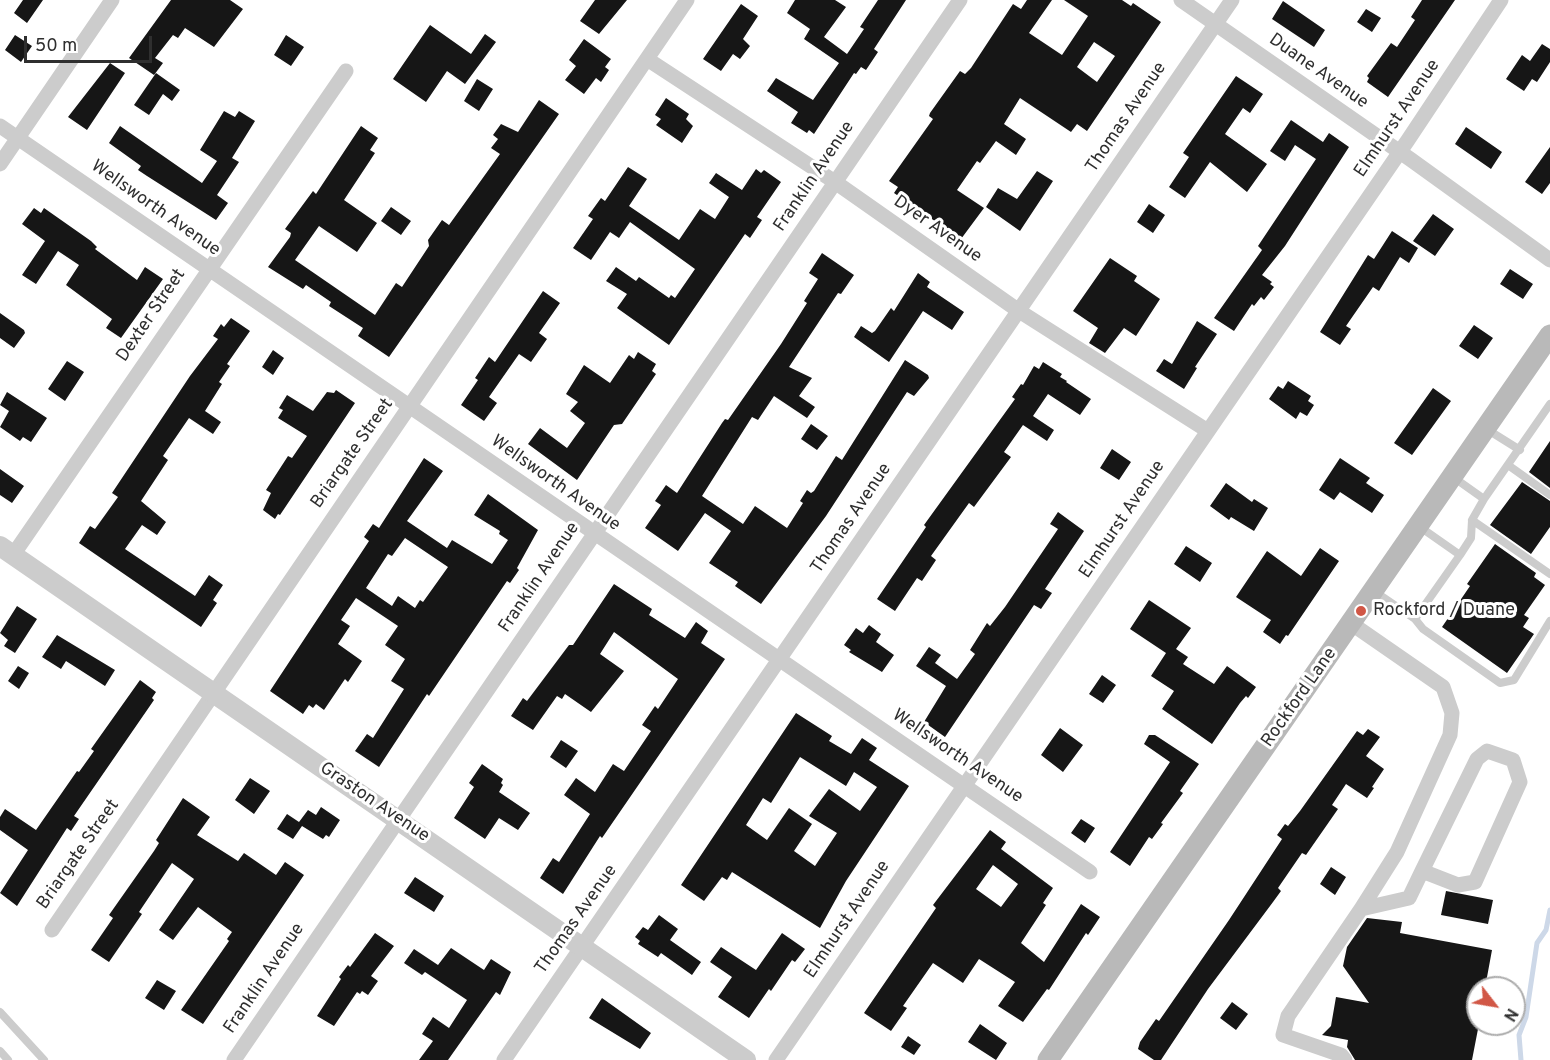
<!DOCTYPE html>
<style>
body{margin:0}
#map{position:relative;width:1550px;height:1060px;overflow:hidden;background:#fff;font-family:Overpass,sans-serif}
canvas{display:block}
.north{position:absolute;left:1466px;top:976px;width:60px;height:60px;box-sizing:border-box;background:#fff;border:2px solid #acacac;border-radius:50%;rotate:121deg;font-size:16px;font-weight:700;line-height:24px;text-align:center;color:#2f2f2f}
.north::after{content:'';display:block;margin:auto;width:21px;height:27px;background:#d15746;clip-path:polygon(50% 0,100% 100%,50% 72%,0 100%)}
.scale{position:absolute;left:24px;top:36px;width:128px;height:27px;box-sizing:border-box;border:3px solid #2f2f2f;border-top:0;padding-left:8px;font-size:18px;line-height:21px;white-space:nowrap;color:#2f2f2f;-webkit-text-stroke:4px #fff;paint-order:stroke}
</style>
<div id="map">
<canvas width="1550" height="1060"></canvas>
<div class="north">N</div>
<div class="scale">50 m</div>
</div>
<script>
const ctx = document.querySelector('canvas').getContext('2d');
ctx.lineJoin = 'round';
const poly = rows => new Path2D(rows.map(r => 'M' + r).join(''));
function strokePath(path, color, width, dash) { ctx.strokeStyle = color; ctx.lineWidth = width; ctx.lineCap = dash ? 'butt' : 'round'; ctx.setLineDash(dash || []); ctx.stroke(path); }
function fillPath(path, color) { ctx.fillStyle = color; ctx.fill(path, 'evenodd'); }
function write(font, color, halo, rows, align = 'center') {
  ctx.font = font + ' Overpass,sans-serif'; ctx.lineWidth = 6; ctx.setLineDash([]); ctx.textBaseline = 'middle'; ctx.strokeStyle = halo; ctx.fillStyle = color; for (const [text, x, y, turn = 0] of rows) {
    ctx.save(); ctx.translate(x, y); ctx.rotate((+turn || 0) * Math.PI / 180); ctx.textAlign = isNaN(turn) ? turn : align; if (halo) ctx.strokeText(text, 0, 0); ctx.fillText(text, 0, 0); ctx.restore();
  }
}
strokePath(poly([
 [1521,1060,1519,1035,1526,1017,1537,943,1546,930,1550,910]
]), '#cdd8e8', 5);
fillPath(poly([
 [23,0,43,0,27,23,14,13],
 [171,0,230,0,243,9,214,47,185,28,178,38,173,35,155,58,163,63,154,75,129,58],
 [595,0,627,0,599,34,580,21],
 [795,0,835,0,846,7,824,37,847,54,864,29,860,27,878,0,906,0,874,49,878,52,866,70,861,67,856,74,854,73,814,134,809,130,807,133,791,123,798,112,767,91,776,78,813,100,839,63,804,39,810,29,787,13],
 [1027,0,1052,0,1029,33,1062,55,1088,16,1064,0,1122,0,1131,6,1133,3,1161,22,1087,131,1077,124,1071,132,1020,98,1004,124,1026,139,1016,155,996,141,980,163,977,161,957,190,984,208,961,239,894,193,898,187,889,181,933,119,929,116,930,113,960,71,965,74,971,68,1013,4,1021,9],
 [1094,42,1115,56,1097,82,1077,67],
 [1422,0,1455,0,1388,97,1367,82,1369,78,1367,76,1391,43,1397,47,1415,20,1411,17],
 [1283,1,1325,30,1314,47,1272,19],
 [741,4,758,16,743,39,750,46,740,59,733,54,721,71,703,59],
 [1366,9,1381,18,1372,32,1357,22],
 [430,25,471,54,485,34,496,42,465,84,447,71,426,102,393,79],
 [15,35,32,46,21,62,5,50],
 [286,35,304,47,291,66,274,55],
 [584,39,611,59,605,67,609,70,601,82,596,78,584,94,565,80,576,66,569,60],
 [1542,44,1550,49,1550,62,1537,82,1532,79,1524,91,1506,79,1522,55,1530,61],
 [110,63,125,73,87,130,68,117],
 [156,73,180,90,172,101,163,94,149,115,134,105],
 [1236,76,1263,94,1250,113,1243,108,1225,134,1267,164,1247,192,1210,162,1185,198,1169,187,1189,157,1183,153],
 [477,79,493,89,479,111,464,101],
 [666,98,689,114,686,119,693,126,682,143,656,125,661,119,655,115],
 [539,100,559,114,389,357,358,336,363,328,329,306,331,302,306,285,303,289,268,267,290,237,291,233,285,229,313,191,316,194,361,126,378,138,370,150,375,153,344,200,377,223,357,252,319,226,295,260,375,315,396,283,402,287,429,246,428,240,442,220,449,225,500,154,491,148,498,139,493,135,501,124,518,132],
 [224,111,235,117,239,111,255,121,232,158,239,162,217,195,228,203,216,220,147,176,138,170,141,166,109,143,120,126,202,183,217,161,200,150],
 [1291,120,1323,142,1329,133,1349,147,1285,246,1262,275,1272,282,1270,284,1274,287,1264,300,1261,297,1254,306,1252,304,1234,331,1214,318,1262,250,1258,246,1316,159,1295,145,1285,161,1270,151],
 [1466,127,1502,152,1491,169,1455,144],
 [1550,147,1550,183,1542,194,1525,182],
 [628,167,647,179,629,206,679,240,700,209,715,219,729,197,709,183,716,173,742,190,756,169,761,173,764,170,781,182,757,217,762,220,750,238,745,234,669,345,617,308,627,294,606,281,616,267,636,281,639,277,669,298,671,295,675,298,695,269,630,222,619,238,610,232,591,260,573,248,593,219,588,216,601,198,605,201],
 [1037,171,1053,181,1020,231,986,207,998,188,1017,199],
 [1149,204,1165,215,1153,233,1137,222],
 [391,207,411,221,401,235,381,221],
 [34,208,41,213,44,208,91,241,97,247,95,249,137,280,145,267,163,279,121,338,106,328,112,319,66,285,79,265,58,251,36,284,22,275,45,241,22,224],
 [1433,214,1454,229,1435,256,1413,241],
 [1392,231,1418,248,1409,263,1400,257,1379,291,1373,287,1346,326,1351,329,1340,345,1320,332,1368,255,1374,259],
 [822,253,854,275,841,294,838,293,789,367,812,378,799,396,815,407,807,418,774,396,758,420,752,417,702,496,743,524,755,506,787,528,803,503,800,501,807,490,811,493,814,491,836,456,842,460,905,360,928,375,929,378,914,396,907,392,826,516,761,604,735,586,738,582,709,563,731,531,705,513,678,551,645,528,661,505,655,501,666,485,677,493,722,423,725,419,728,420,781,344,807,303,804,301,818,279,809,273],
 [1110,258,1137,276,1134,281,1160,299,1136,336,1124,328,1105,353,1089,343,1098,328,1073,311],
 [1510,269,1533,284,1523,299,1500,284],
 [918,273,930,282,927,287,964,312,952,330,923,311,889,362,854,337,861,326,872,333,875,331,891,308,894,311],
 [543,291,560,303,539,333,547,339,531,362,519,354,489,397,497,403,484,421,461,405,478,380,475,378,489,357,495,362],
 [0,313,24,330,25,333,14,348,0,338],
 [231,318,250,331,227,364,230,366,219,382,222,384,205,411,221,422,213,434,189,418,163,456,168,460,141,501,166,522,157,535,142,525,125,549,195,596,209,575,223,585,213,600,217,603,201,627,79,543,90,526,95,529,118,497,112,493,190,376,218,339,213,336,221,324,224,327],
 [1197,321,1217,334,1195,367,1197,368,1184,389,1156,371,1164,359,1172,364],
 [1474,325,1493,338,1478,359,1459,346],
 [273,350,284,358,273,375,262,367],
 [638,352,656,364,652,371,656,374,622,424,614,425,577,480,528,444,540,428,567,448,585,423,570,411,578,402,566,394,584,365,610,383,629,355,634,359],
 [67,361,84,372,65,401,48,389],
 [1043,362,1062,374,1060,377,1067,381,1066,382,1091,399,1080,415,1048,394,1033,416,1054,430,1047,441,1023,425,1004,452,1011,457,974,507,969,503,931,556,936,560,922,581,917,578,895,611,877,599,926,527,924,525,1015,399,1012,397,1021,384,1023,385,1034,366,1039,369],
 [1288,381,1311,396,1308,401,1314,405,1307,416,1300,412,1296,419,1269,399,1278,386,1283,389],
 [1433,388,1451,401,1412,455,1394,443],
 [336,390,355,403,280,515,278,514,275,519,263,510,271,493,266,490,288,456,292,458,307,436,278,418,283,410,279,408,287,395,313,411,327,392,334,393],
 [7,392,47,418,31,442,23,437,20,441,0,427,9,411,0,405],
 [811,424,828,436,817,450,801,439],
 [1550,441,1550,488,1529,472],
 [1112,449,1131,462,1119,480,1100,468],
 [424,458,443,471,407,521,447,548,452,540,492,564,508,540,499,534,500,531,474,515,488,494,538,530,517,568,519,570,510,583,507,581,429,696,427,694,379,767,355,751,367,734,373,738,404,689,391,681,405,659,385,645,398,626,356,598,341,620,350,626,338,644,362,661,348,682,345,679,324,710,316,704,313,708,309,705,303,714,270,691,369,541,364,537,373,524,379,528],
 [405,538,448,567,423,602,420,600,415,608,398,596,392,606,366,588,388,554,392,556],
 [1340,458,1370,478,1366,483,1384,495,1372,513,1340,492,1334,500,1319,490],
 [0,469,24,486,12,503,0,495],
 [1522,482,1550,501,1550,527,1531,554,1490,525],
 [1226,483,1252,502,1254,499,1268,508,1254,531,1231,517,1229,520,1210,506],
 [1058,512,1084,531,1045,589,1052,593,1041,609,1034,605,945,737,924,722,946,686,916,666,929,647,941,655,935,663,957,679,975,654,970,650,987,623,990,626,1005,607,1058,529,1050,524],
 [1495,544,1536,573,1534,577,1545,585,1524,615,1529,618,1523,627,1534,634,1507,673,1442,627,1470,586,1467,584],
 [1186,546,1212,563,1200,582,1174,564],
 [1320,548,1339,561,1288,636,1286,635,1280,644,1263,632,1271,620,1236,597,1267,551,1301,576],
 [614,584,652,609,649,615,685,638,696,622,708,631,701,643,725,659,602,838,600,836,563,894,540,878,553,858,559,862,590,814,564,795,576,778,595,792,613,764,624,771,651,731,642,725,655,706,658,709,678,679,614,632,600,654,624,671,591,712,565,694,562,699,557,696,533,730,511,716,523,698,527,701,569,645,573,645],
 [1149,600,1191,628,1176,649,1188,657,1183,664,1214,684,1227,666,1256,687,1248,698,1246,696,1240,703,1212,744,1162,709,1174,691,1151,676,1166,653,1130,629],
 [17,606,37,619,15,653,4,646,8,640,0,633],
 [869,625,881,634,876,642,894,655,882,672,849,652,851,650,844,645,856,628,863,633],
 [57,635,115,670,105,686,66,661,61,669,42,657],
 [18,666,29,673,19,689,8,681],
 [1102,675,1116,685,1103,703,1089,694],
 [140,680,156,692,152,698,154,700,74,816,79,819,71,831,67,828,17,906,0,893,28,850,0,830,0,817,5,809,36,830,77,771,79,772,94,751,91,749],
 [796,713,832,736,829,741,851,754,862,738,877,748,869,760,909,786,846,881,820,928,732,872,727,880,722,877,704,901,681,885],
 [800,757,846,786,854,772,877,787,860,811,829,789,809,816,837,833,815,866,794,851,812,824,789,808,767,840,746,825,763,798,771,803],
 [1060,728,1083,745,1063,772,1041,755],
 [1368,729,1380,737,1366,756,1384,769,1372,787,1374,788,1367,798,1346,784,1332,805,1338,809,1306,855,1302,853,1278,888,1281,891,1273,902,1208,989,1161,1060,1154,1060,1138,1049,1140,1042,1156,1019,1159,1021,1229,920,1282,839,1277,835,1285,824,1288,826,1300,811,1357,731,1363,735],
 [1149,735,1155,735,1199,764,1180,791,1183,793,1161,823,1163,824,1152,839,1149,837,1130,866,1110,852,1170,762,1144,744],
 [561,740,578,751,566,768,550,757],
 [482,764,503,779,501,783,503,785,499,792,530,813,518,830,499,818,485,839,454,818,474,787,469,783],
 [250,778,270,791,254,814,235,800],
 [183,798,210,817,197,835,238,861,244,853,276,875,285,862,304,875,203,1024,181,1010,229,941,227,939,232,932,198,907,173,940,159,930,194,879,172,863,139,912,142,914,109,962,91,950,113,918,109,915,154,851,159,843,156,840],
 [321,807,340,820,329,837,326,835,323,839,302,826,293,839,277,829,287,814,299,822,308,810,316,815],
 [1081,819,1095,828,1085,843,1071,833],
 [990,830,1006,842,1001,849,1053,888,1043,903,1046,905,1021,943,1044,962,1081,904,1100,917,1088,935,1086,933,1049,990,1047,989,1023,1022,998,1006,1015,982,979,959,963,983,933,963,903,1006,907,1008,891,1031,864,1013,936,908,933,905],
 [993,865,1018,884,1001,907,976,889],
 [1331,867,1346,877,1335,895,1320,884],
 [415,877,444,896,434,912,404,893],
 [1446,891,1493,900,1488,924,1441,915],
 [659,915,678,929,670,940,701,962,692,975,661,953,658,957,638,944,640,941,635,937,643,927,648,930],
 [1367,918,1402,922,1400,933,1492,950,1485,988,1478,988,1478,1029,1472,1060,1355,1060,1347,1047,1348,1040,1322,1035,1331,1026,1336,997,1369,1003,1343,966,1347,947],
 [375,933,394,946,371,976,378,981,368,995,362,991,360,994,357,992,334,1026,317,1016,341,979,339,977,348,965,350,967],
 [782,933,805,949,795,962,792,960,771,991,769,989,749,1018,718,997,732,977,710,962,721,947,756,970],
 [451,948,484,970,491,959,511,972,500,995,496,992,448,1060,419,1060,433,1041,422,1034,433,1017,449,1028,467,1000,425,972,422,975,404,963,414,949,438,965],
 [157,980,176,991,164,1010,145,998],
 [602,998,651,1033,640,1049,589,1018],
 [1232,1002,1248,1014,1236,1030,1220,1018],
 [980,1024,1007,1043,996,1060,968,1042],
 [908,1036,921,1045,914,1055,901,1047]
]), '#161616');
strokePath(poly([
 [1488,430,1520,450],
 [1508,465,1550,495],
 [1453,477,1484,499,1472,520,1471,538,1460,555],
 [1484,499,1550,404],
 [1472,520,1550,574],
 [1374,591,1415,619,1460,555,1420,527],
 [1415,619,1423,629,1500,683,1514,680,1550,621],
 [0,1012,44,1060],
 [0,1051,8,1060]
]), '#ccc', 8);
strokePath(poly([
 [1181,0,1410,159,1550,260],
 [647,59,835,182,1019,311,1208,431],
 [0,126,1090,872],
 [0,164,112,0],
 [13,555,346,71],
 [1352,624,1443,687,1452,713,1450,735,1397,852,1361,909],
 [52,930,687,0],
 [234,1060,960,0],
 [504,1060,1232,0],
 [776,1060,1408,140,1501,0],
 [1345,1060,1341,1055,1283,1035,1288,1016,1361,909,1409,898,1422,871,1477,759,1487,751,1513,760,1520,782,1475,882,1458,885,1422,871]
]), '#ccc', 15);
strokePath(poly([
 [0,546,746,1060]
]), '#ccc', 20);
strokePath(poly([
 [1048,1060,1550,335]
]), '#b9b9b9', 21);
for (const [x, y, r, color] of [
 [1361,611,6,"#d15746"]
]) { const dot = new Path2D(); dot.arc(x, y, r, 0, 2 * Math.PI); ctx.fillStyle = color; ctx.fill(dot); strokePath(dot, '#fff', 2); }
write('18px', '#2f2f2f', '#fff', [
 ["Duane Avenue",1318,72,35],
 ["Thomas Avenue",1127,118,-56],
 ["Elmhurst Avenue",1398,119,-56],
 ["Franklin Avenue",815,177,-56],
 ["Wellsworth Avenue",155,209,35],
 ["Dyer Avenue",937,230,35],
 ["Dexter Street",152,316,-56],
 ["Briargate Street",353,454,-55],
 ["Wellsworth Avenue",555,484,35],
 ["Thomas Avenue",852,519,-56],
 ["Elmhurst Avenue",1123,520,-56],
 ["Franklin Avenue",540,578,-56],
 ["Rockford Lane",1300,698,-55],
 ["Wellsworth Avenue",957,757,34],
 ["Graston Avenue",374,803,34],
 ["Briargate Street",79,855,-55],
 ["Thomas Avenue",577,920,-55],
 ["Elmhurst Avenue",848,920,-56],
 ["Franklin Avenue",265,979,-56]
]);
write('18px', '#2f2f2f', '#fff', [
 ["Rockford / Duane",1373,611]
], 'left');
</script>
